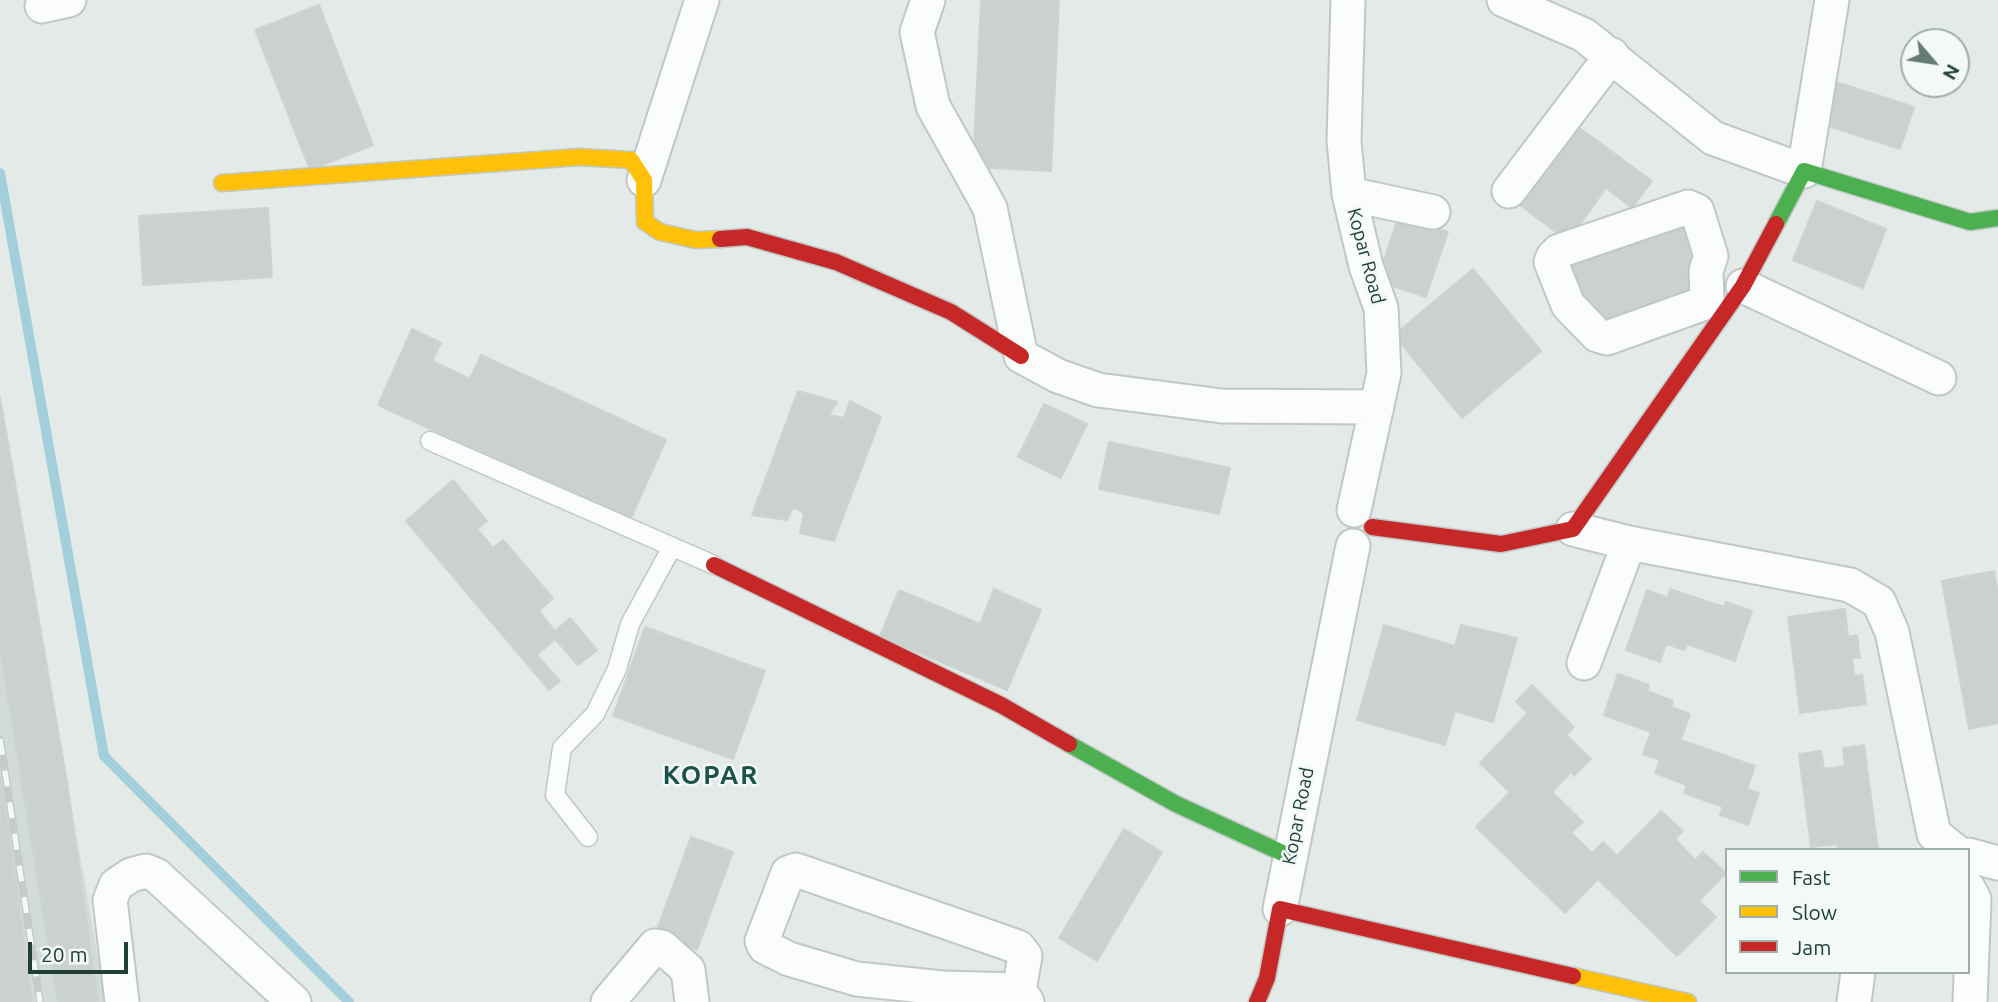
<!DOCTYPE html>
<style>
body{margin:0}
#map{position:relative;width:1998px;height:1002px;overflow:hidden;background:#e4eae8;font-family:Ubuntu,sans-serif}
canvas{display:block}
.legend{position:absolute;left:1725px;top:848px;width:245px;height:126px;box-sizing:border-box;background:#f2f9f6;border:2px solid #9eafaa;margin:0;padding:9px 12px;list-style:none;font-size:21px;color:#203f39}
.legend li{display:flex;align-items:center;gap:14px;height:35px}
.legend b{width:35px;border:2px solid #9eafaa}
.north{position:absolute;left:1900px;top:28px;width:70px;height:70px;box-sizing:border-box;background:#f2f9f6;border:2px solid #9eafaa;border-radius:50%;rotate:119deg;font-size:19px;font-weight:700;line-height:28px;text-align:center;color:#203f39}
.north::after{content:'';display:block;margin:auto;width:24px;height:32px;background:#657b76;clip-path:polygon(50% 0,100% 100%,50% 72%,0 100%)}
.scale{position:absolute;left:28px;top:942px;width:100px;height:32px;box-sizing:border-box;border:4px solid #203f39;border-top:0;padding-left:9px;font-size:21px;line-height:24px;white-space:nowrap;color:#203f39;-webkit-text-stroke:5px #f2f9f6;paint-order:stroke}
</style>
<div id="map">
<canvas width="1998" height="1002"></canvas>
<ul class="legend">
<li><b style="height:9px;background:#4caf50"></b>Fast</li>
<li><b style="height:9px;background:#ffc107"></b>Slow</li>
<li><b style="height:9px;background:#c62828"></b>Jam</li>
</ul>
<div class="north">N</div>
<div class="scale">20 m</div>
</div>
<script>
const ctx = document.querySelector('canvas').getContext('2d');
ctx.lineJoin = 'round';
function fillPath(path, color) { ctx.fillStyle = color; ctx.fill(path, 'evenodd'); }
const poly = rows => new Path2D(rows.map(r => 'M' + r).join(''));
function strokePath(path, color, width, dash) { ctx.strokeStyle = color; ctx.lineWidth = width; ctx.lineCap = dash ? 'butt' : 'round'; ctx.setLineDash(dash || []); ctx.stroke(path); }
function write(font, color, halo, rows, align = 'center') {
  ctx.font = font + ' Ubuntu,sans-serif'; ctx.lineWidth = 5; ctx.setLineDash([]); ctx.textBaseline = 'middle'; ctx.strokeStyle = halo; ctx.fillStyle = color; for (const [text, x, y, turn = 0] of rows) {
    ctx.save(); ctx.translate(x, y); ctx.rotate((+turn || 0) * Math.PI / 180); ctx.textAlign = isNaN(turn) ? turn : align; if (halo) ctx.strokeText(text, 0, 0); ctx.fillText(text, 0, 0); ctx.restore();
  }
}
fillPath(poly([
 [0,397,67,782,106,1002,0,1002]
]), '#d1dcd8');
strokePath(poly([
 [0,173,104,756,349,1002]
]), '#a2cfdb', 10);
const building = poly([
 [981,0,1059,0,1051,171,973,167,981,0],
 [319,5,373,145,310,170,255,30,319,5],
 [1836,82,1914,107,1900,149,1822,124,1836,82],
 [1573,123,1652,181,1632,208,1606,188,1568,241,1516,202,1573,123],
 [1817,201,1886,229,1863,288,1793,260,1817,201],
 [268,208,272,277,143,285,139,216,268,208],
 [1691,211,1704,251,1689,256,1703,296,1602,330,1594,305,1577,311,1559,256,1691,211],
 [1399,215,1448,232,1426,297,1377,281,1399,215],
 [1473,269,1541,351,1462,418,1394,335,1473,269],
 [412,329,441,343,432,361,470,379,481,355,666,440,630,520,378,405,412,329],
 [798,391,837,402,829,415,844,418,850,401,881,417,834,541,800,533,804,513,793,507,787,520,752,515,798,391],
 [0,397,67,782,98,1002,58,1002,0,651,0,397],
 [1044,404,1087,424,1061,478,1018,457,1044,404],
 [1109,442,1230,468,1219,514,1099,489,1109,442],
 [453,480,487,521,477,529,493,548,503,540,553,598,539,611,555,631,570,618,597,650,578,665,555,639,537,655,560,681,549,690,406,521,453,480],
 [1994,571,1998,593,1998,723,1969,729,1942,581,1994,571],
 [994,589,1041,610,1007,690,880,636,899,590,980,624,994,589],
 [1670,589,1724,607,1726,602,1752,611,1735,661,1687,644,1685,650,1666,644,1660,662,1626,650,1647,590,1668,598,1670,589],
 [1845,609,1848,637,1857,635,1860,658,1852,658,1854,676,1862,675,1866,704,1800,713,1788,617,1845,609],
 [1384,625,1455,646,1461,625,1517,638,1493,722,1455,711,1445,745,1357,720,1384,625],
 [645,627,765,671,733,759,613,716,645,627],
 [1618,674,1649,685,1647,691,1673,701,1671,707,1690,714,1681,740,1755,766,1747,789,1759,793,1748,825,1720,815,1723,807,1684,793,1687,785,1655,773,1660,760,1643,754,1651,732,1604,715,1618,674],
 [1532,685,1574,727,1566,735,1591,759,1574,776,1571,772,1552,792,1583,822,1571,833,1592,853,1603,842,1617,856,1661,811,1683,831,1675,839,1695,860,1703,852,1726,873,1699,901,1716,917,1677,956,1598,879,1565,913,1476,827,1510,792,1480,763,1528,713,1516,702,1532,685],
 [1864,745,1878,850,1838,850,1837,844,1811,847,1799,754,1821,751,1824,769,1845,766,1843,748,1864,745],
 [0,778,9,833,32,1002,0,1002,0,778],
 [1124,829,1162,852,1097,961,1059,938,1124,829],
 [691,837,733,852,697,950,655,935,691,837]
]);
fillPath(building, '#cbd1cf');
strokePath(building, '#cdd3d1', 2);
const lane = poly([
 [430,441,714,565],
 [588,837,555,795,562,748,595,714,617,669,630,624,672,547]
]);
const street = poly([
 [928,0,917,32,933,106,990,208,1021,356,1058,376,1098,390,1222,406,1377,407],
 [1348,0,1344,141,1349,194,1366,266,1381,308,1384,373,1354,510],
 [1504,0,1584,35,1713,138,1804,171,1832,0],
 [42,6,69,0],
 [644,180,702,0],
 [1509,191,1612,55],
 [1349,194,1433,212],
 [1688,207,1697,211,1711,256,1706,271,1707,299,1702,304,1607,338,1597,335,1568,305,1551,262,1553,257,1559,251,1688,207],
 [1743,286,1939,378],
 [1573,529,1629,543,1850,585,1879,602,1892,632,1934,834,1954,850],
 [1584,663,1629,543],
 [1968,855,1998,863],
 [1968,888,1974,899,1970,1002],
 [1280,909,1353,546],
 [1019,990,942,988,857,979,789,959,765,947,762,941,788,873,796,870,1018,947,1025,956,1019,990,1027,1002],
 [122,1002,110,900,116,885,131,875,146,871,156,875,294,1002],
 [608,1002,655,946,662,947,688,970,692,1002],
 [1854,1002,1858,972]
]);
const fast = poly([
 [1776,224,1804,171,1970,222,1998,218],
 [1069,744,1176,804,1289,856]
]);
const slow = poly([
 [222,183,579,157,631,160,644,180,645,222,660,232,696,240,720,239],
 [1573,976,1688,1002]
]);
const jam = poly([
 [720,239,747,237,836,262,951,312,1021,356],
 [1372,527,1501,544,1573,529,1743,286,1776,224],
 [714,565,1001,705,1069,744],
 [1257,1002,1267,978,1280,909,1573,976]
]);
strokePath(lane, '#c1c7c5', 21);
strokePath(street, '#c1c7c5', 37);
strokePath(fast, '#bfc8c5', 19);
strokePath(slow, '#bfc8c5', 19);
strokePath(jam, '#bfc8c5', 19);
strokePath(lane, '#fbfcfc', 18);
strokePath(street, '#fbfcfc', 33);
strokePath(fast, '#4caf50', 16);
strokePath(slow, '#ffc107', 16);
strokePath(jam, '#c62828', 16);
const rail = poly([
 [0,739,40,1002]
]);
strokePath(rail, '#c6cbca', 8);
strokePath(rail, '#f2f9f6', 5, [16]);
write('19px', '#203f39', '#f2f9f6', [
 ["Kopar Road",1366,256,75],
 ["Kopar Road",1298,816,-79]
]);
ctx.letterSpacing = '2px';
write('bold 26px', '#1b5249', '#f2f9f6', [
 ["KOPAR",711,775]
]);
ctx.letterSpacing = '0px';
</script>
